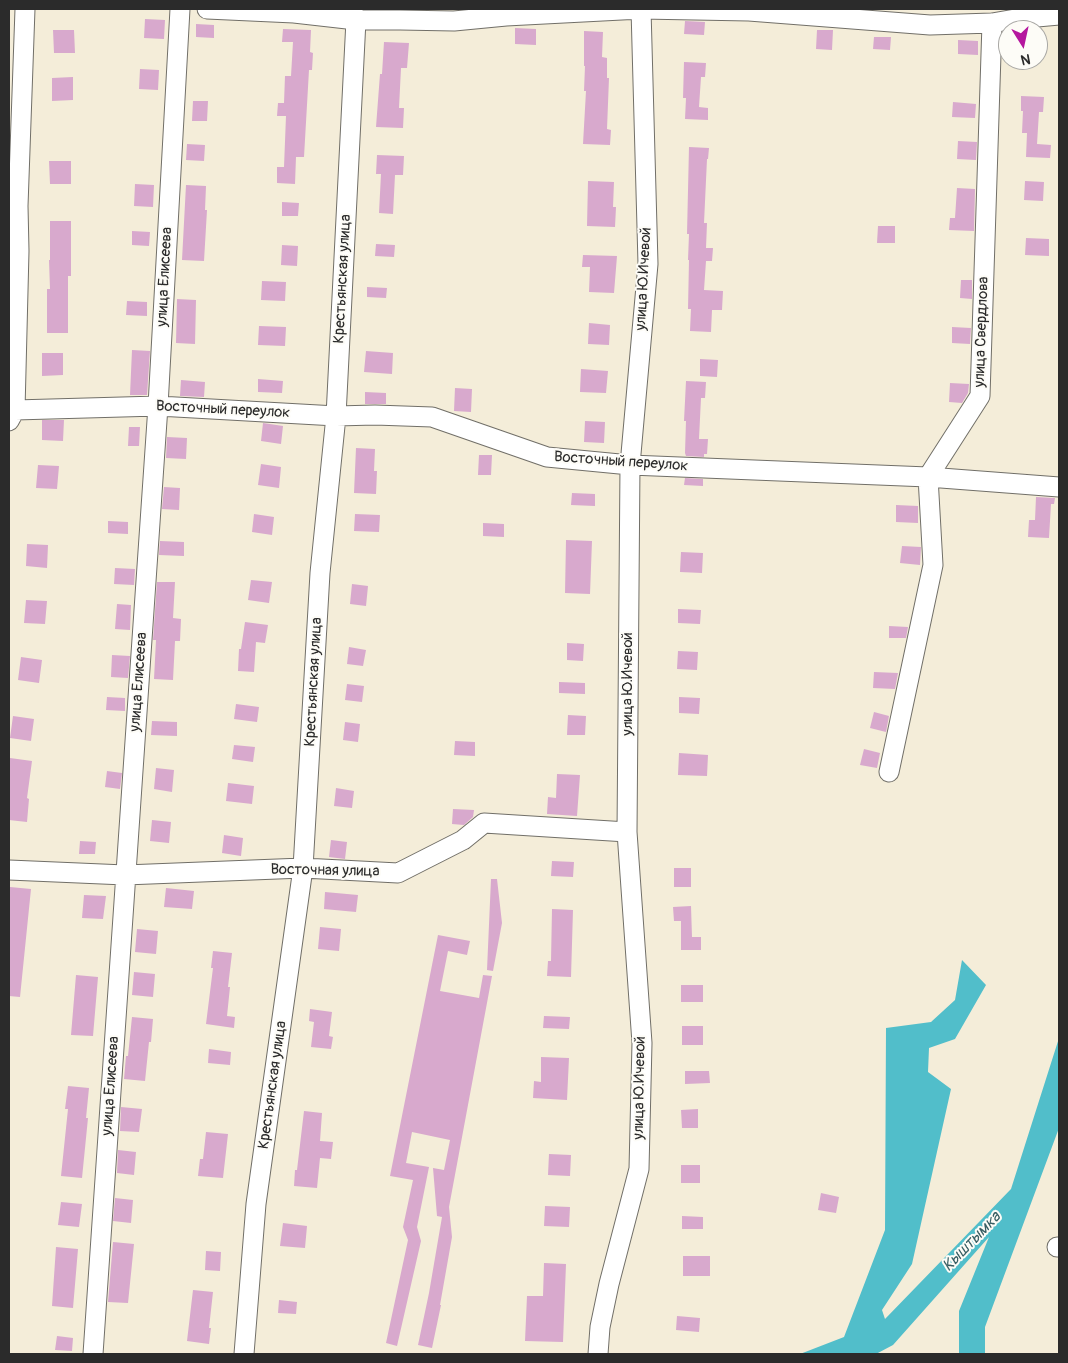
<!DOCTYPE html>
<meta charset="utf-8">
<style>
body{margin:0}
#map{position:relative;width:1068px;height:1363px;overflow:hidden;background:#f4edd9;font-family:Pangolin,sans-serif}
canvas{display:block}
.frame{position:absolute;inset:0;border:10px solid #2b2b2b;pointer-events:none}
.north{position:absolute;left:998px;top:20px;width:50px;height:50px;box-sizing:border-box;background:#fdfcf7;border:1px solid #a9a8a5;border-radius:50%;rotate:170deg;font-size:14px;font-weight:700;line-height:20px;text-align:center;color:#2b2b2b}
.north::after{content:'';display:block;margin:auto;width:18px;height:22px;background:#b5179e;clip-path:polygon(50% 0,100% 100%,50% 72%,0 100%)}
</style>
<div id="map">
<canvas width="1068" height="1363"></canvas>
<div class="frame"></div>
<div class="north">N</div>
</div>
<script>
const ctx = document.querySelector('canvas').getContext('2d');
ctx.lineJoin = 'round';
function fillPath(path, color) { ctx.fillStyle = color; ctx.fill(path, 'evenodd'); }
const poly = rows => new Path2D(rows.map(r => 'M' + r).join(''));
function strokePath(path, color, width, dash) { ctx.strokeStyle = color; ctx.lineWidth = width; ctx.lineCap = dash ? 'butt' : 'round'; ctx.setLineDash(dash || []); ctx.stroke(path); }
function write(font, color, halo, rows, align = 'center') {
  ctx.font = font + ' Pangolin,sans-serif'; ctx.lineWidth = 4; ctx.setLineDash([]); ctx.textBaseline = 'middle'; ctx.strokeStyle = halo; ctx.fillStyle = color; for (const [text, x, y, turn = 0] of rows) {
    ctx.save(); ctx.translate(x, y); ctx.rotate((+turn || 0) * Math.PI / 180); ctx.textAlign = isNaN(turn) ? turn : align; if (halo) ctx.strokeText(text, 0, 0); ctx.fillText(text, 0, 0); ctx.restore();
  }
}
fillPath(poly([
 [962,960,986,985,955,1039,929,1048,928,1072,951,1089,912,1264,882,1310,885,1319,1011,1189,1059,1038,1059,1128,985,1327,985,1354,959,1354,959,1311,989,1237,893,1345,876,1354,800,1354,844,1337,885,1230,886,1028,931,1022,955,1000]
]), '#51beca');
fillPath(poly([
 [145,19,165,20,164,39,144,38],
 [685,21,705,22,704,35,684,34],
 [196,24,214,25,214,38,196,37],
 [515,28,536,29,536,45,515,44],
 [283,29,311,30,310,52,313,53,312,70,309,70,304,157,296,157,295,184,277,183,277,167,284,167,286,116,277,116,278,103,284,103,285,76,291,76,293,42,282,42],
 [53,30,74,30,75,53,54,53],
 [817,30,833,30,832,50,816,49],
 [584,31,603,32,602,57,607,58,607,78,609,78,607,129,611,130,610,145,583,144,586,91,584,91,585,66,584,66],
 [874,37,891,37,890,50,873,49],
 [958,40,978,41,978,55,958,54],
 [384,42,409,43,407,68,401,68,399,108,404,108,403,128,376,127,380,74,382,74],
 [684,62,706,63,705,77,701,77,699,107,708,108,708,120,685,119,686,98,683,98],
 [140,69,159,70,158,90,139,89],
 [73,77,73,100,52,101,52,78],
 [1021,96,1044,97,1043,112,1039,112,1037,144,1051,145,1050,158,1026,157,1027,133,1022,133,1023,111,1021,111],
 [193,101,208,101,207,121,192,121],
 [953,102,976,104,975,118,952,117],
 [958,141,977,142,976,160,957,159],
 [187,144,205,145,204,161,186,160],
 [689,147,709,148,708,159,707,159,704,223,707,223,706,248,713,248,712,261,706,261,704,290,723,291,722,310,712,310,711,332,690,331,691,309,688,309,689,260,688,260,689,234,687,234],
 [377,155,404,156,403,175,395,175,393,214,379,213,381,174,376,174],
 [49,161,71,161,71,184,50,184],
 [588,181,614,182,613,207,616,207,615,227,587,226],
 [1025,181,1044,182,1043,201,1024,200],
 [135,184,154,185,153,207,134,206],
 [186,185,206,186,205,210,207,210,204,261,182,260],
 [957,188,975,189,974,231,949,230,950,218,955,218],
 [282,202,299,203,298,216,282,216],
 [50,221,71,221,71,276,68,276,68,333,47,333,47,289,50,289,49,260,50,260],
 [878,226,895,226,895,243,877,243],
 [132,231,150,232,149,246,132,245],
 [1026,238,1049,239,1049,256,1025,255],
 [376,244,395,245,394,257,375,256],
 [282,245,298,246,297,266,281,265],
 [583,255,617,256,614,293,589,292,590,267,582,267],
 [961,280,972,280,972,299,960,298],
 [262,281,286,282,285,301,261,300],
 [367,287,387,288,386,298,367,297],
 [177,299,196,300,195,344,176,343],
 [127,301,147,302,147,316,126,315],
 [589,323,610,325,609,345,588,344],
 [259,326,286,327,285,346,258,345],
 [952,327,971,328,970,344,952,343],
 [132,350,150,351,147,395,130,395],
 [366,351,393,353,392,374,364,372],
 [42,353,63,353,63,375,42,376],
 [700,359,718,360,717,377,700,376],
 [581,369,608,371,606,393,580,392],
 [258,379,283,381,282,393,258,392],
 [181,380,205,382,204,397,180,396],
 [686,381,706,382,705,398,701,398,699,439,708,439,707,454,704,454,704,457,686,456,685,453,686,421,684,421],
 [950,383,969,384,968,393,962,403,949,402],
 [455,388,472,389,471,412,454,411],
 [365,392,386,393,386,404,365,404],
 [42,420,64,420,63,441,42,440],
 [585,421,605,422,604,443,584,442],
 [263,423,283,426,281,444,261,441],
 [129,427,140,427,139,446,128,446],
 [167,437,187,438,186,459,166,458],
 [356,448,375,449,374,471,377,471,376,494,354,493],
 [479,455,492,455,491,475,478,475],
 [261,464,281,467,279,488,258,485],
 [38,465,59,466,57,489,36,488],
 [685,478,703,479,703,486,684,485],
 [164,487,180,488,179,510,162,509],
 [572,493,595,494,595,506,571,505],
 [1036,497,1055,498,1054,504,1051,504,1049,538,1028,537,1029,520,1035,520],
 [896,505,918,506,918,523,896,522],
 [254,514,274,517,272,535,252,532],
 [355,514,380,515,379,532,354,531],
 [108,521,128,522,128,534,108,533],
 [483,523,504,524,504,537,483,536],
 [566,540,592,541,590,594,565,593],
 [160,541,184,542,184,556,159,555],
 [27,544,48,545,47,568,26,566],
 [902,546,921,547,920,565,900,563],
 [681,552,703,553,702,573,680,572],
 [115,568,135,569,134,585,114,584],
 [251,580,272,582,269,603,248,600],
 [157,582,175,582,173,618,181,619,180,641,175,641,173,680,154,679,156,640,153,640],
 [352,584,368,586,366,606,350,604],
 [26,600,47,601,45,624,24,623],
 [117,604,131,605,130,630,115,629],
 [678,609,701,610,700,624,678,623],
 [245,622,268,625,265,643,256,642,254,672,238,671,239,649,241,649],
 [889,626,908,627,906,638,889,638],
 [567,643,584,644,583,661,567,660],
 [349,647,366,650,363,666,347,664],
 [678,651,698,652,697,670,677,669],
 [112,655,130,656,128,678,111,677],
 [21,657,42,660,39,683,18,680],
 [874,672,898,673,895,689,873,688],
 [559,682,585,683,585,694,559,693],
 [347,684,364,686,362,702,345,700],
 [107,697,125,698,125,711,106,710],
 [679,697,700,698,699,714,679,713],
 [236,704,259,707,257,722,234,719],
 [874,712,889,716,886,732,870,728],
 [568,715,586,716,585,735,567,735],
 [13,716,34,719,31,741,10,738],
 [152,721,177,722,177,736,151,735],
 [345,722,360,724,358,742,343,740],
 [455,741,475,742,475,756,454,755],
 [234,745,255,747,253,762,232,759],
 [864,749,880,753,877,768,860,765],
 [679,753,708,755,707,776,678,775],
 [10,758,32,761,27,798,29,799,27,822,9,820,9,771],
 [156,768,174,770,172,792,154,789],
 [107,771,122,773,120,789,105,787],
 [557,774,580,775,577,816,547,814,548,797,556,798],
 [228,783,254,786,252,804,226,801],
 [336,788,354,791,352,808,334,806],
 [453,809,474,810,473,817,464,825,452,824],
 [152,820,171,822,169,843,150,841],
 [224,835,243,838,241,856,222,853],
 [331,840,347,842,345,859,329,857],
 [80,841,96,842,95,854,79,854],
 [552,861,574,862,573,877,551,876],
 [674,868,691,868,691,887,674,887],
 [491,879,497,879,502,923,493,971,487,970],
 [10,887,31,889,20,997,9,996,9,900],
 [166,888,194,891,192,909,164,907],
 [325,892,358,895,356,912,324,909],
 [84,895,106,896,103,919,82,918],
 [691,906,692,937,701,937,701,950,681,950,681,921,674,921,673,907],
 [552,909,573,910,571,977,547,976,548,961,551,961],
 [320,927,341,929,339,951,318,949],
 [137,929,158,931,156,954,135,952],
 [438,935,470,941,467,955,448,951,440,991,479,998,483,975,492,976,449,1207,452,1237,440,1305,441,1305,432,1348,418,1345,429,1293,442,1217,437,1216,433,1168,444,1170,450,1140,412,1132,406,1163,429,1167,417,1227,421,1241,397,1346,386,1343,408,1240,403,1227,413,1180,390,1176],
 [213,951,232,953,228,987,230,987,227,1016,235,1017,234,1028,206,1024,213,968,211,968],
 [134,972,155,974,153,997,132,995],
 [76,975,98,977,93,1036,71,1035],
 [681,985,703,985,703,1002,681,1002],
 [310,1009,332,1012,329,1036,333,1037,331,1049,311,1047,314,1022,309,1021],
 [544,1016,570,1017,569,1029,543,1028],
 [132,1017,153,1019,151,1042,149,1042,145,1081,124,1079,126,1056,128,1056],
 [682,1026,703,1026,703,1045,682,1045],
 [209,1049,231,1052,230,1065,208,1063],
 [541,1057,569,1058,567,1100,533,1098,534,1081,541,1082],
 [685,1071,709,1071,710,1083,685,1084],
 [68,1086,89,1088,86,1118,88,1118,82,1178,61,1176,68,1109,65,1109],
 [121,1107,142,1109,139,1132,120,1131],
 [698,1109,698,1128,682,1128,681,1110],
 [304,1111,322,1113,320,1141,333,1142,331,1159,320,1158,317,1188,294,1186,295,1170,297,1170],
 [206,1132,228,1134,223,1178,198,1176,200,1159,203,1159],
 [118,1150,136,1152,134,1175,117,1173],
 [549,1154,571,1155,570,1176,548,1175],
 [681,1165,700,1165,700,1183,681,1183],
 [821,1193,839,1197,836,1213,818,1210],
 [115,1198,133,1200,131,1223,113,1221],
 [61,1202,82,1204,79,1227,58,1225],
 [545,1206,570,1207,569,1227,544,1226],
 [682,1216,703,1217,703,1229,682,1229],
 [283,1223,307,1226,305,1248,280,1246],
 [113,1242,134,1244,128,1303,108,1302],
 [56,1247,78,1249,73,1308,52,1306],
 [206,1251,221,1252,220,1271,205,1270],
 [683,1256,710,1256,710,1276,683,1276],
 [544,1263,566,1264,563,1342,525,1341,527,1296,543,1296],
 [193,1290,213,1292,209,1328,211,1328,209,1344,187,1341],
 [279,1300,297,1302,296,1314,278,1313],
 [677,1316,700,1318,699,1332,676,1330],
 [57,1336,73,1338,72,1351,55,1350]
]), '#d8a9cd');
const minor = poly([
 [207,9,294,13,356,20,400,20,454,21,506,16,641,9,749,11,930,25,992,23,1015,19,1059,15],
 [9,412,15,410,158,406,336,416,375,415,432,417,547,457,630,465,928,477,1059,487],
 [9,421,15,410,19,251,18,206,25,9],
 [889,772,933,565,928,477,980,396,992,23],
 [9,870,125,875,303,868,398,873,463,840,484,823,627,832],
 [1057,1247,1059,1247],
 [93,1354,158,406,180,9],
 [244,1354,256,1204,303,868,320,573,336,416,356,20,352,9],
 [598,1354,600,1327,609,1284,639,1169,642,1043,627,832,630,465,648,264,641,9]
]);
strokePath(minor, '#716f68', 21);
strokePath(minor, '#fff', 19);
write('15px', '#2b2b2b', '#fdfcf7', [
 ["улица Елисеева",165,277,-87],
 ["Крестьянская улица",343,279,-87],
 ["улица Ю.Ичевой",644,279,-87],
 ["улица Свердлова",982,332,-88],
 ["Восточный переулок",223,410,3],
 ["Восточный переулок",621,462,4],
 ["улица Елисеева",139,682,-86],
 ["Крестьянская улица",314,682,-87],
 ["улица Ю.Ичевой",628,684,-90],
 ["Восточная улица",325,871,1],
 ["Крестьянская улица",273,1085,-82],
 ["улица Елисеева",111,1086,-86],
 ["улица Ю.Ичевой",640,1088,-89]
]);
write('italic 16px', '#385e63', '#fdfcf7', [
 ["Кыштымка",972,1242,-46]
]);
</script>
